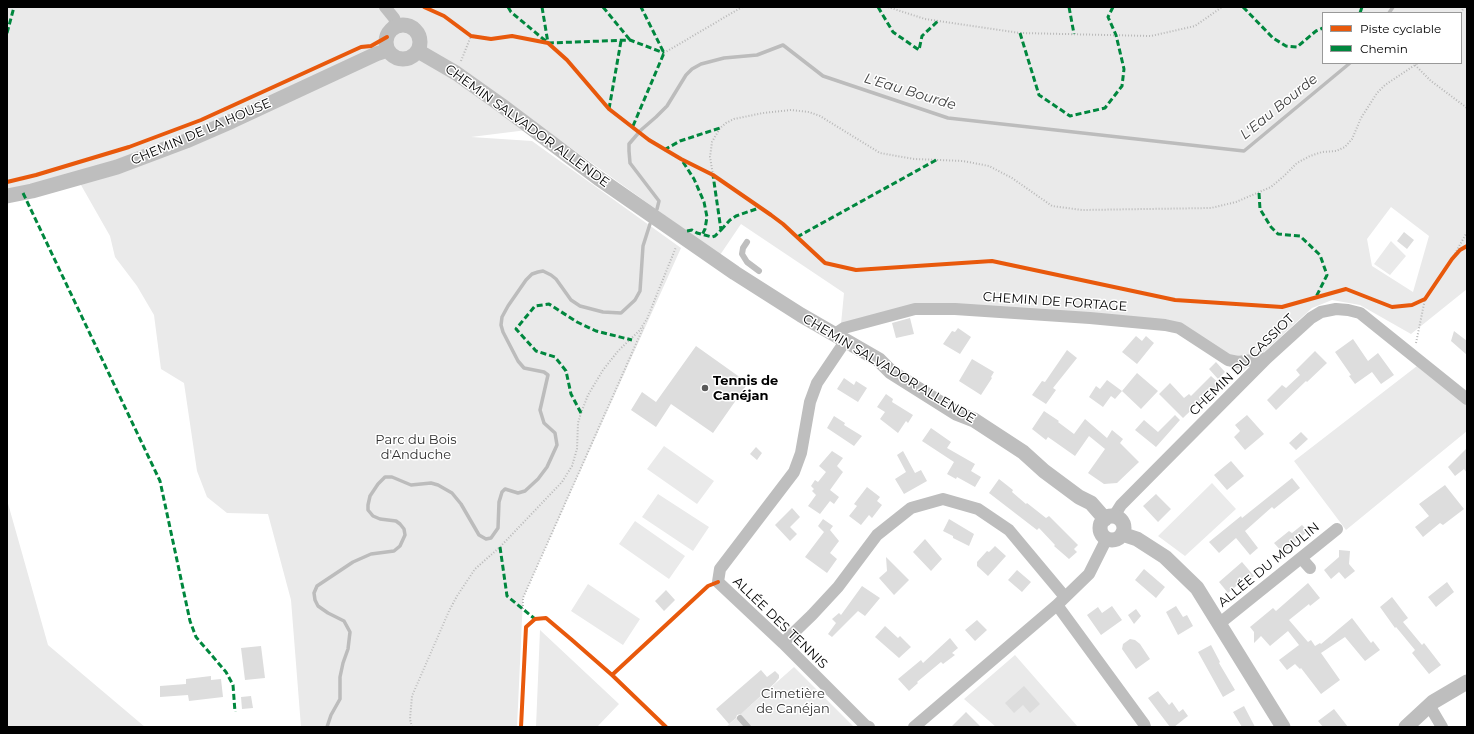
<!DOCTYPE html>
<meta charset="utf-8">
<style>
body{margin:0}
#map{position:relative;width:1474px;height:734px;overflow:hidden;background:#fff;font-family:Montserrat,sans-serif}
canvas{display:block}
.frame{position:absolute;inset:0;border:8px solid #000;pointer-events:none}
.legend{position:absolute;left:1322px;top:12px;width:140px;height:52px;box-sizing:border-box;background:#fff;border:1px solid #999;margin:0;padding:5px 7px;list-style:none;font-size:12px;color:#000}
.legend li{display:flex;align-items:center;gap:8px;height:20px}
.legend b{width:20px;border:1px solid #999}
</style>
<div id="map">
<canvas width="1474" height="734"></canvas>
<div class="frame"></div>
<ul class="legend">
<li><b style="height:5px;background:#e8590c"></b>Piste cyclable</li>
<li><b style="height:5px;background:#00873e"></b>Chemin</li>
</ul>
</div>
<script>
const ctx = document.querySelector('canvas').getContext('2d');
ctx.lineJoin = 'round';
function fillPath(path, color) { ctx.fillStyle = color; ctx.fill(path, 'evenodd'); }
const poly = rows => new Path2D(rows.map(r => 'M' + r).join(''));
function strokePath(path, color, width, dash) { ctx.strokeStyle = color; ctx.lineWidth = width; ctx.lineCap = dash ? 'butt' : 'round'; ctx.setLineDash(dash || []); ctx.stroke(path); }
function write(font, color, halo, rows, align = 'center') {
  ctx.font = font + ' Montserrat,sans-serif'; ctx.lineWidth = 3; ctx.setLineDash([]); ctx.textBaseline = 'middle'; ctx.strokeStyle = halo; ctx.fillStyle = color; for (const [text, x, y, turn = 0] of rows) {
    ctx.save(); ctx.translate(x, y); ctx.rotate((+turn || 0) * Math.PI / 180); ctx.textAlign = isNaN(turn) ? turn : align; if (halo) ctx.strokeText(text, 0, 0); ctx.fillText(text, 0, 0); ctx.restore();
  }
}
fillPath(poly([
 [7,7,1467,7,1467,289,1411,334,1360,305,1332,300,1312,308,1240,374,1178,328,955,309,841,324,844,293,741,224,720,255,543,128,471,137,532,141,681,248,523,598,517,727,301,727,291,600,268,514,227,513,207,497,197,471,184,383,161,369,154,315,137,286,115,257,110,236,77,178,7,196],
 [1323,13,1461,13,1461,63,1323,63],
 [1391,207,1429,236,1413,292,1372,266,1367,239],
 [1391,241,1406,256,1390,275,1374,264],
 [1417,366,1467,406,1467,431,1346,530,1294,461],
 [664,446,714,481,697,504,647,469],
 [1212,483,1236,509,1185,556,1158,536],
 [658,494,709,527,693,551,642,517],
 [7,500,48,645,145,727,7,727],
 [635,521,685,556,669,579,619,544],
 [588,584,640,619,623,645,571,611],
 [540,630,619,704,597,727,536,727],
 [1015,655,1078,727,996,727,964,699],
 [794,667,854,727,726,727]
]), '#eaeaea');
strokePath(poly([
 [1389,13,1393,7],
 [657,209,659,201,630,163,629,151,629,144,641,130,656,117,667,106,686,75,692,69,701,64,724,58,757,55,783,45,823,76,948,118,1244,151,1350,63],
 [327,727,331,715,340,699,340,677,343,663,348,649,350,632,344,621,328,613,318,606,315,600,314,593,317,586,353,562,371,554,394,551,400,546,405,535,404,529,400,524,396,521,380,519,373,516,368,510,368,505,370,496,378,484,385,477,392,477,411,485,431,483,438,485,452,493,461,504,479,535,486,539,491,538,498,528,499,502,502,492,505,489,518,493,525,491,538,479,547,467,557,445,555,433,544,423,540,410,548,375,544,372,524,368,518,361,503,332,501,325,502,317,508,306,526,280,532,274,538,272,543,271,551,275,556,279,571,300,580,306,603,312,621,313,635,300,640,291,643,246,650,224]
]), '#bcbcbc', 3.5);
fillPath(poly([
 [1404,232,1414,240,1407,249,1397,241],
 [910,318,914,334,896,338,892,323],
 [958,328,971,337,960,354,943,344,952,331,955,332],
 [1454,331,1467,341,1467,355,1451,341],
 [1136,336,1142,341,1146,336,1154,343,1137,364,1122,352],
 [1353,339,1368,361,1378,353,1394,375,1381,384,1372,372,1355,384,1349,376,1351,375,1335,352],
 [696,346,748,383,713,433,671,404,656,427,631,410,642,392,656,402],
 [1067,350,1077,358,1053,388,1056,390,1046,404,1032,395,1042,381,1045,382],
 [1315,351,1327,363,1307,382,1306,381,1276,410,1267,400,1282,385,1286,388,1300,375,1296,370],
 [972,359,994,372,991,377,992,378,981,395,959,381],
 [1216,362,1225,372,1218,379,1209,369],
 [1137,373,1158,391,1141,409,1122,391],
 [1211,376,1222,386,1212,396,1209,393,1183,418,1159,394,1170,383,1184,398,1189,394,1191,396],
 [844,378,854,385,856,381,867,388,858,402,837,389],
 [1107,380,1122,391,1115,399,1111,396,1103,407,1089,397,1096,386,1100,389],
 [886,394,893,399,892,402,913,415,908,423,906,421,898,433,880,419,885,412,877,407],
 [1044,411,1059,421,1058,422,1074,434,1085,419,1107,438,1112,430,1123,439,1120,443,1139,462,1117,483,1104,484,1088,473,1105,449,1089,436,1075,456,1048,437,1046,440,1032,429],
 [1175,415,1180,420,1156,447,1135,430,1144,420,1158,432],
 [1247,415,1264,434,1245,450,1234,437,1240,431,1235,425],
 [834,416,845,423,844,425,862,436,854,446,827,428],
 [931,428,951,442,947,448,975,464,971,471,981,477,975,487,957,477,956,479,947,474,954,462,922,441],
 [1301,432,1308,439,1296,450,1289,443],
 [756,447,762,453,757,460,750,454],
 [1467,448,1467,473,1464,469,1455,476,1448,467],
 [832,451,843,458,837,466,843,472,830,490,839,497,834,504,830,501,820,514,808,506,816,495,812,491,814,489,811,486,815,480,818,482,826,472,819,466],
 [903,451,915,473,921,470,927,481,904,494,895,479,906,472,897,455],
 [1231,461,1244,476,1227,490,1214,475],
 [1292,478,1300,488,1274,509,1272,507,1245,531,1258,548,1250,555,1236,538,1219,553,1209,542,1241,516,1242,518],
 [999,479,1013,490,1012,492,1026,504,1027,503,1046,518,1049,516,1078,545,1074,549,1077,552,1069,559,1054,546,1055,545,1039,528,1037,530,989,493],
 [1445,485,1464,509,1443,525,1440,523,1423,537,1415,527,1429,516,1419,504],
 [867,487,880,497,877,501,882,505,872,518,869,515,861,525,849,516,857,506,854,504],
 [1156,494,1171,509,1158,522,1143,506],
 [792,508,800,517,790,527,797,534,790,541,775,525],
 [823,519,833,526,830,530,839,541,830,553,837,559,827,573,805,557,824,532,818,526],
 [949,519,974,534,969,546,953,538,953,536,943,531],
 [1302,525,1308,531,1283,553,1274,543,1289,531,1292,533],
 [925,539,942,559,931,571,913,552],
 [995,546,1006,556,988,576,977,566,977,562,987,551,989,552],
 [1339,550,1350,551,1349,564,1355,571,1345,579,1339,572,1331,579,1324,570,1339,557],
 [886,557,909,580,894,595,879,578,887,571],
 [1242,562,1254,576,1243,585,1241,582,1228,593,1219,582],
 [1144,569,1165,587,1156,598,1135,580],
 [1017,570,1031,582,1022,592,1008,580],
 [1447,582,1454,592,1436,607,1428,597],
 [1308,583,1320,598,1310,606,1309,604,1289,620,1308,642,1311,640,1315,646,1320,643,1321,644,1352,618,1371,643,1373,641,1380,650,1365,661,1345,637,1321,653,1340,680,1321,694,1301,668,1300,669,1295,664,1287,670,1279,660,1299,645,1288,631,1270,646,1261,636,1254,643,1254,632,1250,627,1273,608,1276,611],
 [862,586,880,598,865,616,858,611,832,637,828,634,836,623,832,619,839,613,841,615],
 [666,590,675,600,664,611,655,601],
 [1392,597,1408,618,1403,622,1422,645,1424,643,1441,665,1429,674,1412,653,1415,650,1396,627,1395,628,1380,607],
 [1112,606,1122,620,1101,635,1087,615,1098,607,1102,613],
 [1176,606,1183,617,1187,615,1193,626,1178,635,1166,612],
 [1136,609,1141,616,1134,624,1128,615],
 [977,620,987,630,975,641,965,630],
 [885,626,898,638,900,636,911,647,899,658,875,637],
 [950,638,958,648,952,653,955,655,943,664,941,662,917,682,918,683,909,691,898,679,921,660,923,663],
 [1130,639,1135,640,1140,644,1150,659,1136,669,1122,649,1123,644],
 [1211,645,1220,662,1219,663,1235,690,1223,697,1198,652],
 [261,646,265,678,245,680,241,648],
 [761,670,767,677,775,671,779,675,779,678,775,683,741,714,737,715,736,718,729,724,716,709],
 [211,676,211,680,221,679,223,697,189,701,188,695,160,697,160,686,186,684,186,679],
 [1024,686,1040,704,1030,713,1023,705,1014,713,1005,703],
 [1158,691,1169,705,1172,702,1179,712,1183,709,1188,716,1174,727,1170,727,1148,698],
 [251,696,253,708,242,709,241,697],
 [1244,706,1255,727,1242,727,1233,712],
 [1334,709,1348,727,1323,727,1318,721],
 [966,712,981,727,951,727]
]), '#ddd');
strokePath(poly([
 [888,7,925,19,1020,33,1151,36,1195,26,1222,7],
 [1461,13,1464,7],
 [664,53,742,7],
 [461,61,471,36],
 [1415,65,1431,81,1467,108],
 [713,175,710,157,712,142,720,128,726,123,734,119,763,113,791,110,809,112,820,116,880,153,914,159,963,161,989,166,1012,178,1052,206,1082,210,1211,208,1236,202,1271,187,1284,176,1297,163,1310,156,1322,152,1336,151,1345,147,1352,139,1361,118,1377,93,1385,85,1418,63],
 [1452,259,1467,232],
 [1416,343,1425,299],
 [523,609,523,598,644,326],
 [412,727,410,719,412,696,449,611,457,596,475,569,500,547,562,482,572,466,577,449,578,423,581,413,588,395,603,370,618,351,639,331,647,319,676,247]
]), '#b8b8b8', 2, [1, 2]);
strokePath(poly([
 [747,242,743,248,742,254,747,262,759,271],
 [740,718,748,727]
]), '#bebebe', 6);
strokePath(poly([
 [385,7,394,18,397,27],
 [835,334,844,328,915,309,955,309,1090,318,1165,325,1179,328,1228,360,1238,362,1267,358],
 [846,340,817,383,810,402,801,453,794,472,720,569,718,582,783,643,866,726,869,727],
 [1114,516,1121,505,1267,358,1311,318,1321,312,1336,309,1348,310,1360,313,1467,399],
 [1302,559,1310,568],
 [1057,605,1144,724,1145,727],
 [1220,623,1337,529],
 [783,643,812,615,838,587,877,535,911,508,943,499,978,509,1009,530,1065,597],
 [1429,705,1442,727],
 [914,727,1057,605,1089,574,1107,538]
]), '#bebebe', 12);
strokePath(poly([
 '386 42a17 17 0 1 1 34 0a17 17 0 1 1-34 0Z',
 [418,51,456,73,501,105,598,178,735,273,801,315,879,360,891,372,956,413,974,420,1023,452,1044,471,1079,497,1091,503,1105,519],
 [7,196,32,191,117,167,186,141,232,121,376,54,388,50],
 '1100 528a12 12 0 1 1 24 0a12 12 0 1 1-24 0Z',
 [1122,534,1137,539,1165,557,1197,588,1283,727],
 [1406,727,1433,702,1467,682]
]), '#bebebe', 15);
strokePath(poly([
 [508,7,511,12,548,43,630,40,664,53],
 [542,7,548,43],
 [603,7,630,40],
 [878,7,893,32,919,50,922,36,938,21],
 [1069,7,1074,34],
 [1243,7,1273,38,1286,46,1297,47,1316,31,1323,28],
 [1360,13,1362,7],
 [7,33,14,7],
 [1020,33,1039,95,1070,116,1105,108,1122,86,1124,69,1116,35,1108,17,1113,7],
 [609,109,621,41],
 [633,126,664,53,641,7],
 [664,150,680,141,720,128],
 [683,162,694,179,704,202,707,217,705,229,702,235],
 [23,193,160,481,190,621,196,637,226,672,233,685,235,712],
 [1259,193,1260,209,1271,227,1278,234,1300,236,1320,255,1327,275,1316,297],
 [721,230,730,220,736,216,759,208],
 [687,231,692,230,697,233,712,237,715,236,721,230,713,175],
 [797,237,938,159],
 [581,413,571,394,566,371,555,357,536,351,516,329,535,306,549,304,577,322,596,331,632,340],
 [500,547,507,596,535,619]
]), '#00873e', 3, [6, 3]);
strokePath(poly([
 [424,7,444,16,471,36,491,39,512,36,548,43,567,60,609,109,649,140,681,159,713,175,771,215,783,224,825,263,856,270,992,261,1175,300,1282,307,1346,289,1392,307,1412,305,1425,299,1452,259,1460,250,1467,246],
 [7,182,36,175,129,147,201,120,361,47,371,46,387,37],
 [612,675,666,727],
 [521,727,526,627,535,619,546,618,572,640,612,675,708,586,718,582]
]), '#e8590c', 4);
for (const [x, y, r, color] of [
 [705,388,4,"#595959"]
]) { const dot = new Path2D(); dot.arc(x, y, r, 0, 2 * Math.PI); ctx.fillStyle = color; ctx.fill(dot); strokePath(dot, '#fff', 1.5); }
write('13px', '#000', '#fff', [
 ["CHEMIN SALVADOR ALLENDE",527,126,36],
 ["CHEMIN DE LA HOUSE",201,132,-23],
 ["CHEMIN DE FORTAGE",1055,302,4],
 ["CHEMIN DU CASSIOT",1242,365,-44],
 ["CHEMIN SALVADOR ALLENDE",889,369,31],
 ["ALLÉE DU MOULIN",1269,565,-39],
 ["ALLÉE DES TENNIS",780,623,44]
]);
write('bold 13px', '#000', '#fff', [
 ["Tennis de",713,381],
 ["Canéjan",713,396]
], 'left');
write('13px', '#303030', '#fff', [
 ["Parc du Bois",416,440],
 ["d'Anduche",416,455],
 ["Cimetière",793,694],
 ["de Canéjan",793,709]
]);
write('italic 14px', '#414141', '#fff', [
 ["L'Eau Bourde",910,92,17],
 ["L'Eau Bourde",1279,107,-39]
]);
</script>
